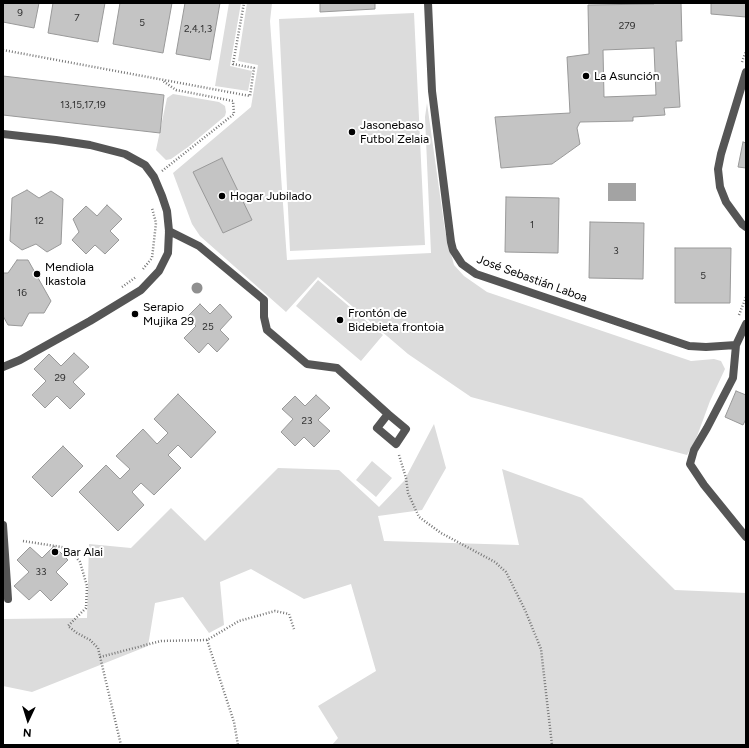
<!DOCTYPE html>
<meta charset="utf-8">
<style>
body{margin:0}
#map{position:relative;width:749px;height:748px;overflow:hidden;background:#fff;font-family:Figtree,sans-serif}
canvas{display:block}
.frame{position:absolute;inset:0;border:4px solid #000;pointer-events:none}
.north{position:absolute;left:8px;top:700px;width:40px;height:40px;-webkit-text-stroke:3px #fff;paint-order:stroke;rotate:184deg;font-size:11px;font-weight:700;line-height:16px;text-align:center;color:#000}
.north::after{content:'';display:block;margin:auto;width:14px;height:18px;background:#000;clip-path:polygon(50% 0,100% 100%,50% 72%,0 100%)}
</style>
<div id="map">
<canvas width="749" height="748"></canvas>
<div class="frame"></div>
<div class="north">N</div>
</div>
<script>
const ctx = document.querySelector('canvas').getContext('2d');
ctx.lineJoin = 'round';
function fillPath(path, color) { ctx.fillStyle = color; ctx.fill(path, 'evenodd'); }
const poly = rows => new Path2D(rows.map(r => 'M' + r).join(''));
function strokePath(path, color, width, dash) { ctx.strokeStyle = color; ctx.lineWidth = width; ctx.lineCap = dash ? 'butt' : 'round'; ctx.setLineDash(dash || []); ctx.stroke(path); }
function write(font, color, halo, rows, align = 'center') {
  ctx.font = font + ' Figtree,sans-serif'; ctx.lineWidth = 4; ctx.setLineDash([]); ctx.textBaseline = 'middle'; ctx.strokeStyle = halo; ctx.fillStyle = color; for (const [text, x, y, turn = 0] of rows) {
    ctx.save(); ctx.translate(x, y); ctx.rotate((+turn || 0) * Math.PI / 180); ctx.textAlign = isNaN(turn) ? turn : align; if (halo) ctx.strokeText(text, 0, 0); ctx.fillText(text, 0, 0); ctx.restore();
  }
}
fillPath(poly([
 [229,3,241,3,230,66,252,71,248,91,215,86],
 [247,3,272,3,270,21,287,260,431,253,425,117,427,103,445,231,454,265,464,276,487,292,691,361,714,359,721,361,725,369,710,401,696,439,687,455,471,397,408,354,318,277,286,312,200,236,192,224,173,173,251,107,258,65,238,61],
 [414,13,425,245,290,251,279,19],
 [173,94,219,102,225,106,226,112,225,116,188,147,171,159,166,160,156,150,167,98],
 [318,280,383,335,361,361,296,306],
 [434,424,446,468,422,510,378,516,384,541,519,545,502,469,582,498,675,590,746,593,746,745,332,745,338,738,318,706,376,671,351,584,304,599,251,569,220,582,224,625,209,633,183,597,155,603,148,646,32,692,3,686,3,619,87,618,89,544,131,548,171,508,205,541,278,468,339,470,379,507,404,481],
 [372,461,392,478,376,497,356,480]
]), '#dcdcdc');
fillPath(poly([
 [608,183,636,183,636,201,608,201]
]), '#a3a3a3');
const building = poly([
 [3,3,39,3,34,28,3,22,3,3],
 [53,3,105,3,98,42,48,33,53,3],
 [120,3,172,3,163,53,113,44,120,3],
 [185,3,220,3,210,60,176,54,185,3],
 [320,3,375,3,375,9,320,12,320,3],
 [654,3,681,3,682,41,676,41,680,107,664,108,665,115,633,117,633,121,580,122,577,128,580,144,552,164,501,168,495,117,570,113,567,57,589,54,588,5,654,4,654,3],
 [654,48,656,95,604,97,603,50,654,48],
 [711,3,746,3,746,17,711,14,711,3],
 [3,76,164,95,160,133,3,115,3,76],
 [743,142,746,143,746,168,738,167,743,142],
 [222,158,252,220,223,233,193,172,222,158],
 [27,190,39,198,51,191,63,199,61,244,47,252,36,244,22,250,10,241,12,198,27,190],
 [506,197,559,198,558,253,505,252,506,197],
 [107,205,122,219,110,231,119,240,105,254,95,245,86,254,72,240,79,232,73,219,86,206,97,216,107,205],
 [590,222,644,223,643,279,589,278,590,222],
 [675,248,731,248,730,303,675,303,675,248],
 [17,260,28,260,51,301,44,313,29,313,22,326,8,325,3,316,3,273,8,273,17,260],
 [200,304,210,314,220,304,232,317,220,330,229,339,217,352,208,343,199,353,184,338,196,326,187,317,200,304],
 [74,353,89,367,73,382,85,394,70,409,57,396,45,408,32,395,46,381,34,369,49,354,61,366,74,353],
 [736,391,746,395,746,419,743,425,725,417,736,391],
 [178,394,216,432,191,458,178,445,168,455,181,468,154,495,141,483,132,492,144,505,118,531,79,492,106,465,120,479,130,469,116,456,143,429,157,444,168,433,154,419,178,394],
 [316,395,330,408,318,420,330,431,314,447,304,437,295,446,281,432,293,419,282,409,295,396,305,406,316,395],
 [63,446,83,466,52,497,32,477,63,446],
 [54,546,68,560,56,572,68,584,51,601,40,590,29,600,14,586,29,572,17,560,30,547,42,558,54,546]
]);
fillPath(building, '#c4c4c4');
strokePath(building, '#999', 1);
strokePath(poly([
 [3,50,250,96,254,68,233,64,244,3],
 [742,62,746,51],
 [162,171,234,114,233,101,176,90,163,81],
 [143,269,152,258,156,223,152,208],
 [122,287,136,277],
 [739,315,746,297],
 [399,455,406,478,408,493,419,517,441,533,495,562,506,572,525,610,541,649,552,745],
 [23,541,68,548,80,562,87,586,86,608,68,626,77,633,90,640,98,648,121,745],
 [207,640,234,722,238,745],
 [100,657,161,641,207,640,239,621,275,611,289,614,294,629]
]), '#777', 2.5, [1, 2]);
strokePath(poly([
 [428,3,432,91,451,242,453,250,462,264,476,274,689,346,706,347,736,345],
 [746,72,721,154,718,169,720,187,726,202,742,224,746,227],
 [3,134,56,140,90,145,125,154,145,165,154,177,162,196,167,211,169,231,168,253,159,271,141,290,90,321,20,360,3,367],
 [169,231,199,246,264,300,264,317,267,330,307,364,337,368,388,414,377,428,396,444,406,429,388,414],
 [746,324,736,345,733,378,707,428,694,450,690,464,704,485,746,537],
 [3,525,8,599]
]), '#555', 8);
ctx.fillStyle = '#8f8f8f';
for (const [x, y] of [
 [197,288]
]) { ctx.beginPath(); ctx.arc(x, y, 5.5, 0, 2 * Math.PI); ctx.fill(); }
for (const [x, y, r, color] of [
 [586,76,4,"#000"],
 [352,132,4,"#000"],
 [222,196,4,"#000"],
 [37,274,4,"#000"],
 [135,314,4,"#000"],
 [340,320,4,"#000"],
 [55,552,4,"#000"]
]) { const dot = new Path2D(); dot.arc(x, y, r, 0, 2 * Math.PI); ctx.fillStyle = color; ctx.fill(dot); strokePath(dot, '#fff', 1.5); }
write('10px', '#313131', null, [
 ["9",20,13],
 ["7",77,18],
 ["5",142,23],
 ["279",627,26],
 ["2,4,1,3",198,29],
 ["13,15,17,19",83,105],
 ["12",39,221],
 ["1",532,225],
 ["3",616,251],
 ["5",703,276],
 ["16",22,293],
 ["25",208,327],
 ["29",60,378],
 ["23",307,421],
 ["33",41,572]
]);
write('12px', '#000', '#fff', [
 ["La Asunción",594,76],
 ["Jasonebaso",360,125],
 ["Futbol Zelaia",360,139],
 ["Hogar Jubilado",230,196],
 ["Mendiola",45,267],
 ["Ikastola",45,281],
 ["Serapio",143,307],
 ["Mujika 29",143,321],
 ["Frontón de",348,313],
 ["Bidebieta frontoia",348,327],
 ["Bar Alai",63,552]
], 'left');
write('12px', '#000', '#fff', [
 ["José Sebastián Laboa",532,279,20]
]);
</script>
